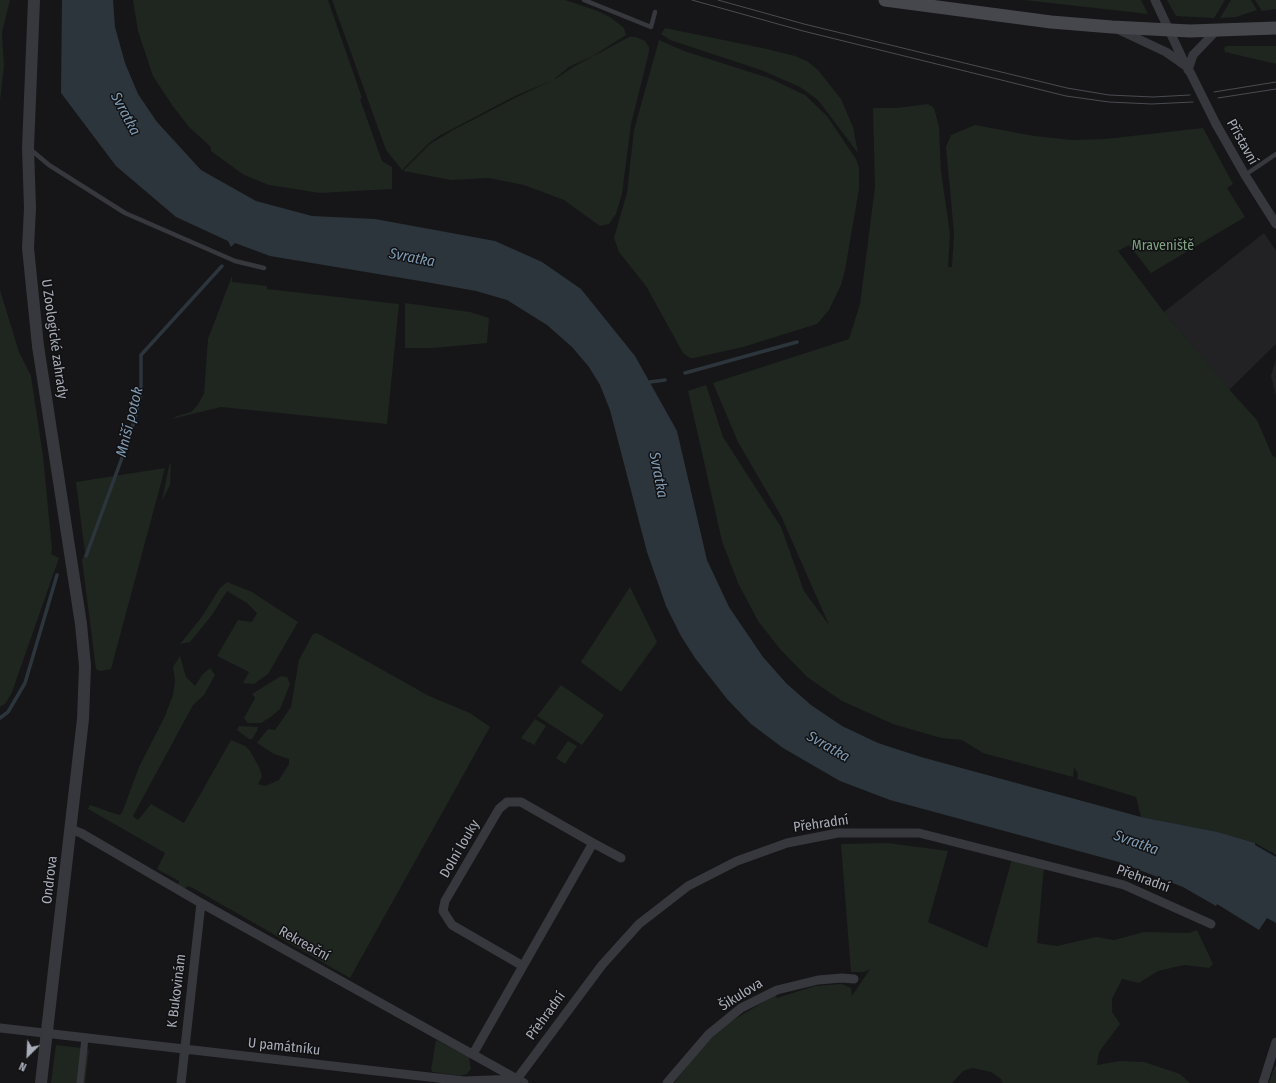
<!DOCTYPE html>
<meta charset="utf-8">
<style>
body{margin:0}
#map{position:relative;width:1276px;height:1083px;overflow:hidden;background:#161618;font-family:"Fira Sans Condensed",sans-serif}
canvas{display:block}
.north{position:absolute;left:8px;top:1035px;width:40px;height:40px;-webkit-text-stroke:3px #111113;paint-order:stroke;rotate:204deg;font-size:11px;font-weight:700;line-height:16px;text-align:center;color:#a8adb8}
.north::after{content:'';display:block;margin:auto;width:14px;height:18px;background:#a8adb8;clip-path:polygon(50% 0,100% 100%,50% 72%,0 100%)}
</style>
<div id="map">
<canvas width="1276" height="1083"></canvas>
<div class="north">N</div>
</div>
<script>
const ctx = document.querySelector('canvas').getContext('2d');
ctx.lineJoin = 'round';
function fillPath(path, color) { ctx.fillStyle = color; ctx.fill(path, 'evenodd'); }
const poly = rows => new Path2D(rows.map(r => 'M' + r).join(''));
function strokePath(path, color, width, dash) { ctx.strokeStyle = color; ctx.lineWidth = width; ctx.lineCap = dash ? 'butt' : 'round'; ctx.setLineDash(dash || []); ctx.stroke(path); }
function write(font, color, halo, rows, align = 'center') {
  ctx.font = font + ' "Fira Sans Condensed",sans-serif'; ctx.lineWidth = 3; ctx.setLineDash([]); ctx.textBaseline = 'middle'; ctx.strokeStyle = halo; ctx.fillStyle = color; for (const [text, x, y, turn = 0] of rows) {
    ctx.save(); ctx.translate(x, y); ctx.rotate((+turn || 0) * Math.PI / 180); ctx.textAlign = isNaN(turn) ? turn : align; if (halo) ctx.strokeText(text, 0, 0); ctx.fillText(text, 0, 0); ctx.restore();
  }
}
fillPath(poly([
 [1264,233,1276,251,1276,344,1229,390,1164,312],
 [1276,359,1276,396,1271,376]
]), '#222225');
fillPath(poly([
 [0,0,10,0,2,32,4,66,0,101],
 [133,0,328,0,362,98,360,99,382,161,392,167,392,189,320,193,269,185,244,175,211,151,211,147,189,127,172,105,153,76,138,31],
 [332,0,565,0,598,11,610,17,624,28,626,35,593,56,569,67,553,80,515,96,439,136,429,143,402,170,386,150],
 [1024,0,1141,0,1148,14],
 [1167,0,1225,0,1214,18,1176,16],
 [1231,0,1251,0,1257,10,1236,17,1220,18],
 [1255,0,1276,0,1276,9,1262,11],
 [665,28,767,49,795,56,807,61,818,70,841,99,853,127,858,153,818,100,800,87,761,70,670,40,661,34],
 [629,37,636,37,645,41,649,47,649,52,631,124,622,194,616,214,609,224,600,226,564,200,524,185,488,178,451,180,403,171,430,144,453,130,517,97,557,78,573,67],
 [659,40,684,51,769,78,805,95,827,116,856,159,859,168,859,189,845,270,841,285,829,310,817,324,743,347,694,358,690,358,683,353,646,286,619,252,614,238,627,193,634,130],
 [1227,46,1276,46,1276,64,1225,52,1224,48],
 [928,104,934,108,939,127,941,171,950,234,948,267,952,267,954,233,946,147,951,135,975,125,1034,136,1072,140,1105,139,1203,128,1233,184,1227,188,1245,217,1151,273,1129,245,1118,251,1164,312,1235,396,1257,420,1272,455,1276,458,1276,855,1255,843,1218,832,1141,817,1136,797,1077,779,1078,774,1074,767,1073,777,983,753,962,740,941,738,893,724,842,701,807,677,780,649,758,621,738,583,722,541,688,391,706,385,723,437,781,527,804,591,829,625,781,516,738,442,713,383,849,339,860,304,875,187,873,108,897,108],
 [232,276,232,282,267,286,267,289,399,304,387,424,221,407,172,419,177,416,191,412,197,406,204,394,208,339],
 [0,290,19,352,31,376,43,456,52,549,51,554,59,558,12,692,6,703,0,707],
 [405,303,470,312,489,318,487,343,432,348,405,348],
 [171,463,170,485,162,501,169,466],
 [165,468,111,669,100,671,96,669,82,560,85,553,76,482],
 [227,582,252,592,298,622,268,674,254,684,243,683,249,672,217,656,238,620,252,622,257,613,247,603,227,591,212,615,190,642,180,644,201,618,220,588],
 [630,587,657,642,621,692,581,662],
 [317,633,429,696,470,713,490,727,350,978,193,888,187,886,185,889,178,885,179,881,157,869,165,853,88,809,90,805,116,814,120,815,122,813,139,767,165,716,173,695,175,680,173,667,180,656,186,677,195,686,202,675,210,668,215,675,204,695,193,705,133,816,138,820,151,804,184,823,231,740,245,746,250,751,259,767,262,776,258,784,265,786,279,780,289,764,289,759,274,754,257,743,268,729,275,730,291,707,299,660,313,634],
 [281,676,287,677,290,684,280,709,272,716,261,723,248,723,244,718,255,698,252,694],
 [561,685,604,715,582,745,537,716],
 [535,719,546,726,534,745,521,738],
 [239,726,258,727,257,731,252,739,249,739,237,730],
 [568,741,577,746,565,764,556,758],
 [888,843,948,851,928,922,987,948,1012,859,1044,867,1037,943,1057,946,1096,937,1114,940,1144,932,1189,933,1197,930,1213,964,1209,968,1184,965,1158,971,1139,983,1122,979,1112,999,1112,1012,1120,1024,1099,1052,1097,1065,1120,1061,1144,1062,1180,1074,1190,1083,1003,1083,1001,1079,991,1072,973,1068,963,1071,952,1083,674,1083,710,1037,730,1022,775,995,777,998,815,986,842,984,851,988,852,996,870,969,864,972,851,972,841,844],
 [436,1040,469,1057,471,1069,467,1074,460,1076,433,1072,431,1070],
 [56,1045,89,1049,85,1083,51,1083],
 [1276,1063,1276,1083,1269,1083,1270,1080]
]), '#1e261f');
fillPath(poly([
 [62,0,113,0,115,27,125,63,138,94,157,122,201,170,256,201,312,216,375,219,495,241,542,262,581,289,635,356,677,431,707,560,729,607,763,657,786,683,811,705,842,726,878,743,921,757,1141,817,1218,832,1255,843,1255,845,1276,857,1276,923,1267,918,1259,930,1217,904,1216,906,1183,887,1119,862,890,800,840,781,783,748,751,724,727,699,695,658,681,636,666,606,647,552,610,410,600,385,589,367,572,347,547,325,507,300,476,291,426,282,270,256,235,243,231,247,228,241,176,217,116,166,61,93]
]), '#2c353c');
strokePath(poly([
 [685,373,797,342],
 [647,384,650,382,665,380],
 [86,556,130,436,141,394,141,355,222,266],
 [0,718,8,712,25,683,57,575]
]), '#2c353c', 3.5);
strokePath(poly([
 [584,0,651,27,655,12],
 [30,149,49,165,125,213,235,261,264,268],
 [1245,175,1276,154]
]), '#37383d', 4.5);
strokePath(poly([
 [80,1083,85,1038]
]), '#37383d', 7);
strokePath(poly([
 [1155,0,1184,62],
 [1117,29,1166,52,1186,66],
 [1188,70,1193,55,1216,31],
 [1216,124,1245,175,1276,224],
 [70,829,81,833,201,903,524,1083],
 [593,843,621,858],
 [0,1028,464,1081,517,1079],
 [473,1054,523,966,593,843,521,802,507,802,499,809,445,901,443,911,452,925,523,966],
 [517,1079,602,965,639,924,688,886,737,861,787,843,838,833,919,833,1124,885,1211,924],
 [181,1083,201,903],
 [667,1083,709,1034,741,1008,777,990,818,980,842,978,854,979],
 [1263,1083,1276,1042]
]), '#37383d', 9);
strokePath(poly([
 [34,0,28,148,30,208,28,248,38,346,81,624,85,666,83,719,41,1083]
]), '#37383d', 12);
strokePath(poly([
 [885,0,1051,22,1112,27,1190,31,1276,28]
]), '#45474d', 13);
strokePath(poly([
 [692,0,803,31,1066,96,1109,102,1152,104,1193,102],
 [718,0,804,24,1067,88,1109,95,1153,97,1190,95],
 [1214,92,1276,82],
 [1218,98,1276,89]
]), '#4a4c52', 1);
strokePath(poly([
 [1190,72,1216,124]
]), '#37383d', 9);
write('14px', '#a8adb8', '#111113', [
 ["Přístavní",1242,142,61],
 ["U Zoologické zahrady",54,339,82],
 ["Přehradní",821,824,-8],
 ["Dolní louky",460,849,-60],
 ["Přehradní",1143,879,20],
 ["Ondrova",50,880,-83],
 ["Rekreační",304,944,29],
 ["K Bukovinám",177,991,-83],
 ["Šikulova",741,995,-32],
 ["Přehradní",546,1016,-54],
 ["U památníku",284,1047,6]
]);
write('14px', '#7fa381', '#111113', [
 ["Mraveniště",1163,246]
]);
write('italic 15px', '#7f9bb3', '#111113', [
 ["Svratka",125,114,62],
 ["Svratka",412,258,11],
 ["Mniší potok",130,422,-76],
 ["Svratka",658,475,79],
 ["Svratka",828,747,30],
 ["Svratka",1136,843,20]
]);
</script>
